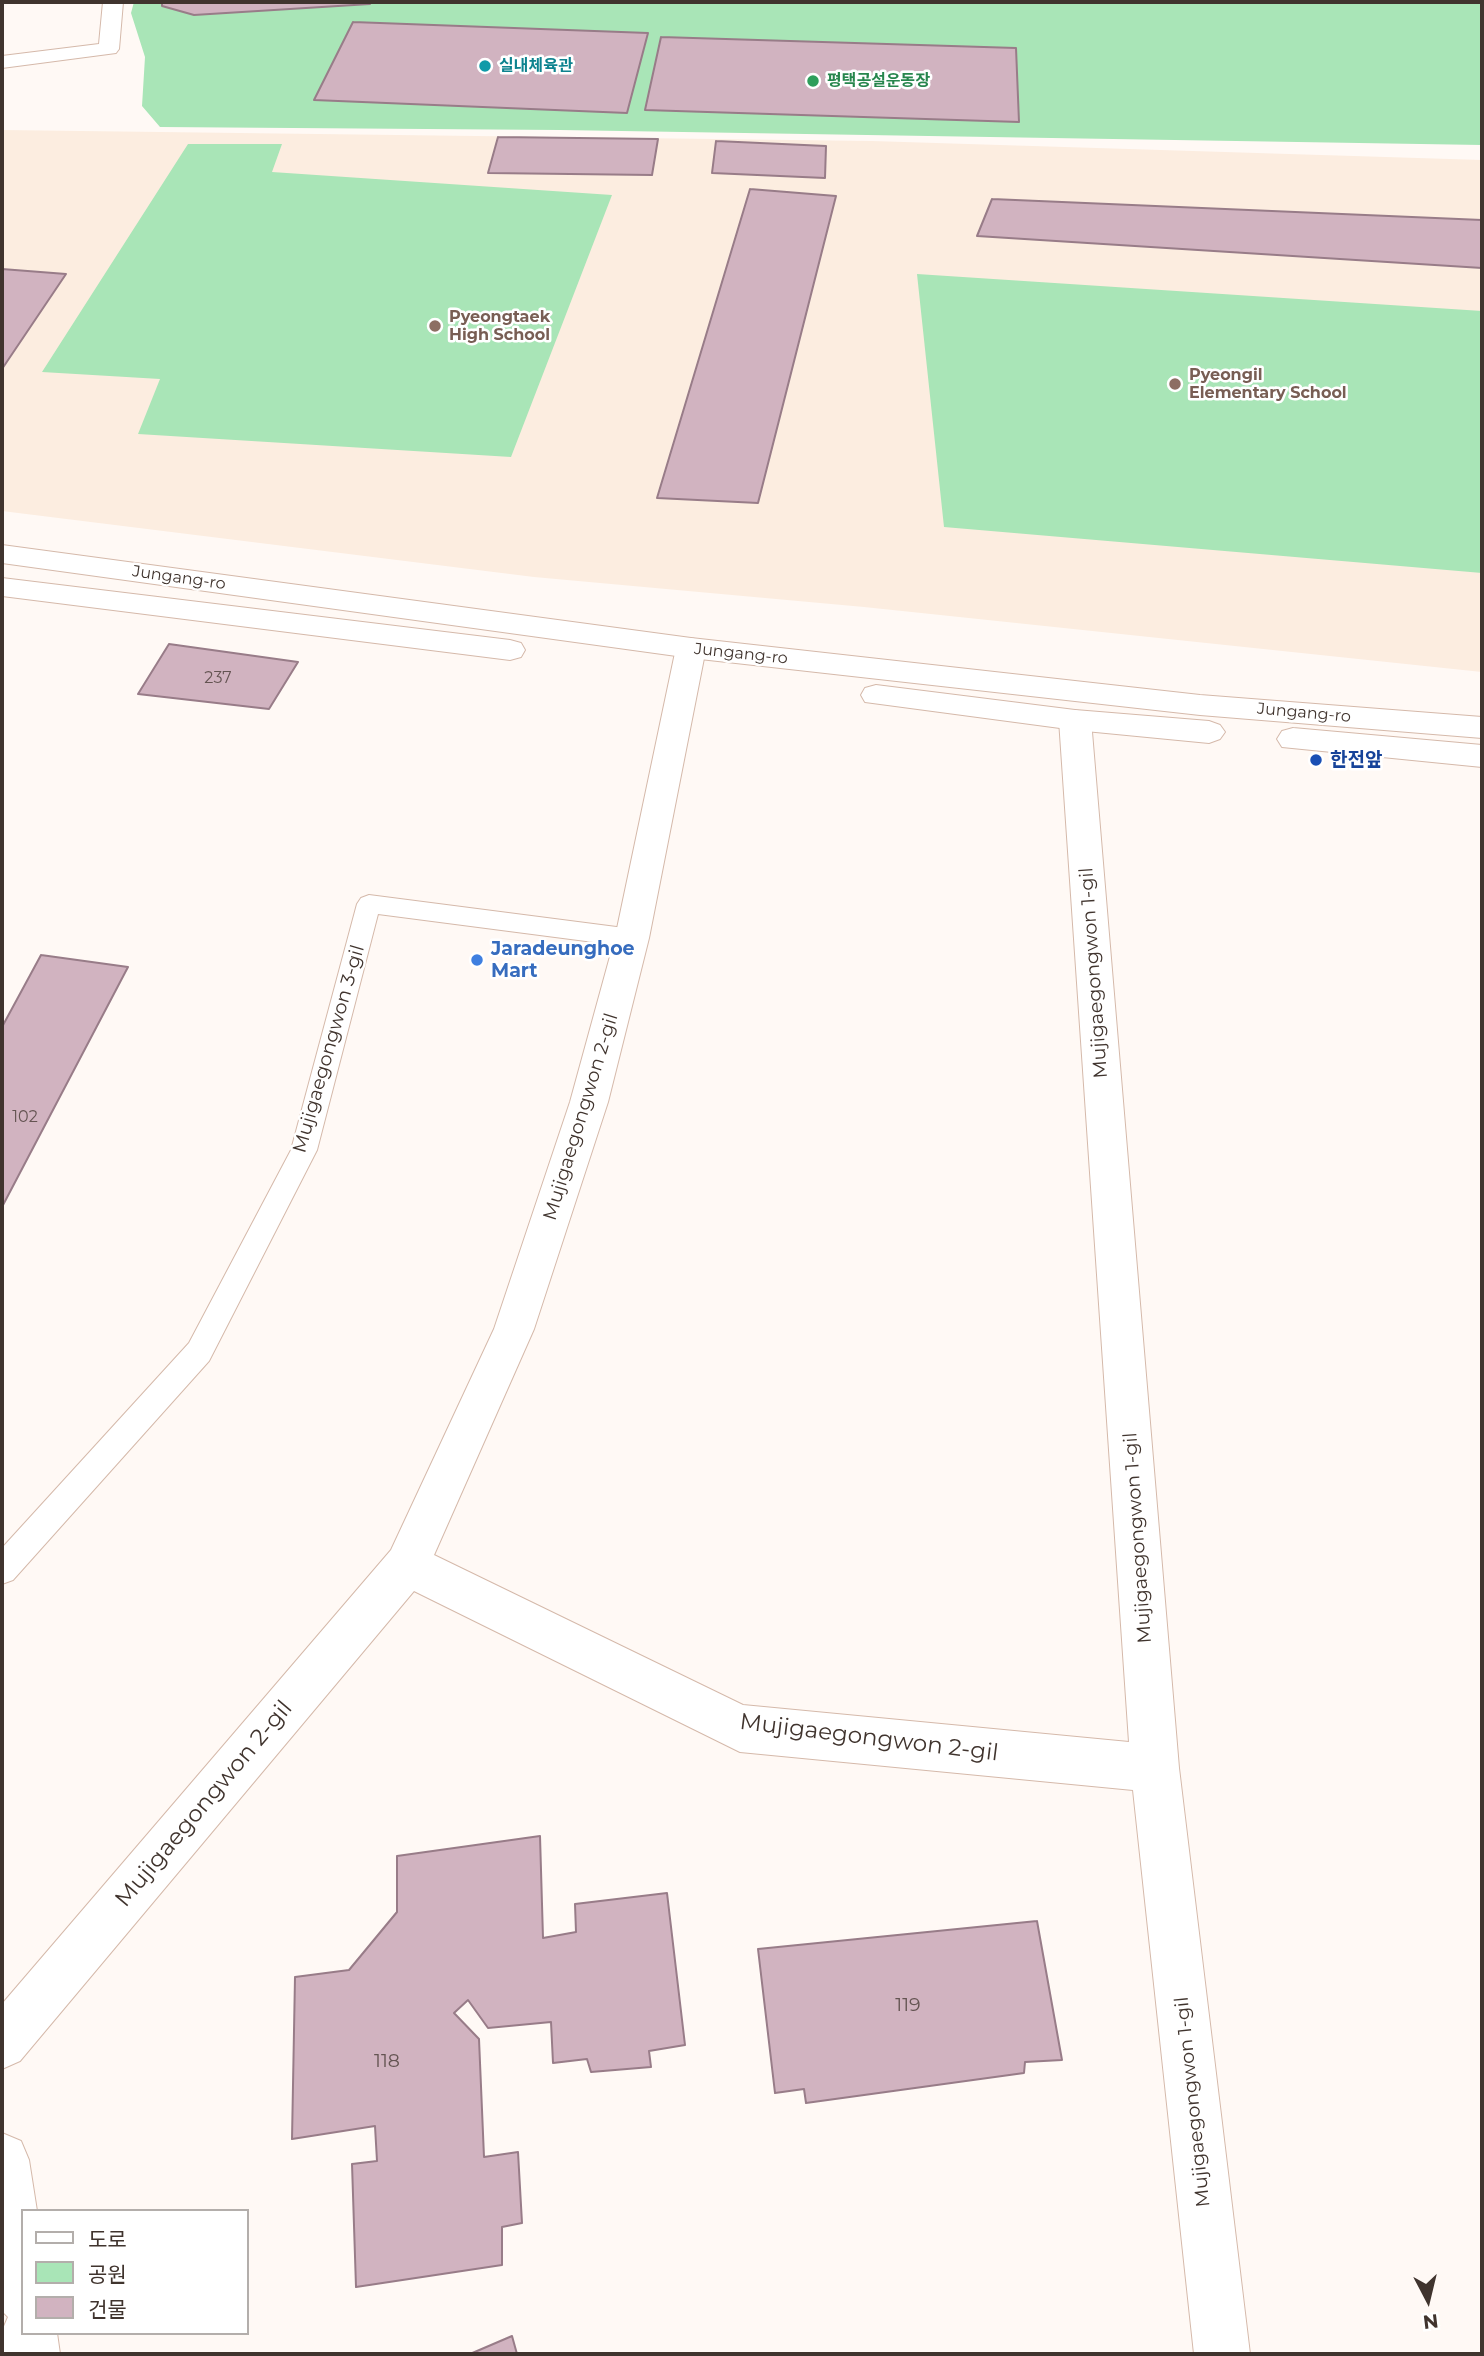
<!DOCTYPE html>
<meta charset="utf-8">
<style>
body{margin:0}
#map{position:relative;width:1484px;height:2356px;overflow:hidden;background:#fff9f5;font-family:Montserrat,"Noto Sans KR",sans-serif}
canvas{display:block}
.frame{position:absolute;inset:0;border:4px solid #40342e;pointer-events:none}
.legend{position:absolute;left:21px;top:2209px;width:228px;height:126px;box-sizing:border-box;background:#fff;border:2px solid #b3aeab;margin:0;padding:9px 12px;list-style:none;font-size:21px;color:#40342e}
.legend li{display:flex;align-items:center;gap:14px;height:35px}
.legend b{width:35px;border:2px solid #b3aeab}
.north{position:absolute;left:1393px;top:2265px;width:70px;height:70px;-webkit-text-stroke:5px #fff;paint-order:stroke;rotate:173deg;font-size:19px;font-weight:700;line-height:28px;text-align:center;color:#40342e}
.north::after{content:'';display:block;margin:auto;width:24px;height:32px;background:#40342e;clip-path:polygon(50% 0,100% 100%,50% 72%,0 100%)}
</style>
<div id="map">
<canvas width="1484" height="2356"></canvas>
<div class="frame"></div>
<ul class="legend">
<li><b style="height:9px;background:#fff"></b>도로</li>
<li><b style="height:19px;background:#a9e5b7"></b>공원</li>
<li><b style="height:19px;background:#d1b3c0"></b>건물</li>
</ul>
<div class="north">N</div>
</div>
<script>
const ctx = document.querySelector('canvas').getContext('2d');
ctx.lineJoin = 'round';
function fillPath(path, color) { ctx.fillStyle = color; ctx.fill(path, 'evenodd'); }
const poly = rows => new Path2D(rows.map(r => 'M' + r).join(''));
function strokePath(path, color, width, dash) { ctx.strokeStyle = color; ctx.lineWidth = width; ctx.lineCap = dash ? 'butt' : 'round'; ctx.setLineDash(dash || []); ctx.stroke(path); }
function write(font, color, halo, rows, align = 'center') {
  ctx.font = font + ' Montserrat,"Noto Sans KR",sans-serif'; ctx.lineWidth = 5; ctx.setLineDash([]); ctx.textBaseline = 'middle'; ctx.strokeStyle = halo; ctx.fillStyle = color; for (const [text, x, y, turn = 0] of rows) {
    ctx.save(); ctx.translate(x, y); ctx.rotate((+turn || 0) * Math.PI / 180); ctx.textAlign = isNaN(turn) ? turn : align; if (halo) ctx.strokeText(text, 0, 0); ctx.fillText(text, 0, 0); ctx.restore();
  }
}
fillPath(poly([
 [2,130,872,141,1482,160,1482,672,864,607,534,577,2,511]
]), '#fcede0');
fillPath(poly([
 [134,2,1482,2,1482,145,560,130,160,127,142,106,145,57,131,13],
 [188,144,282,144,272,172,612,195,511,457,138,434,160,379,42,372],
 [917,274,1482,311,1482,573,944,527]
]), '#a9e5b7');
const building = poly([
 [162,2,370,2,370,4,194,15,162,6,162,2],
 [353,22,648,33,627,113,314,100,353,22],
 [661,37,1016,48,1019,122,645,110,661,37],
 [498,137,658,139,652,175,488,173,498,137],
 [716,141,826,146,825,178,712,173,716,141],
 [750,189,836,196,758,503,657,498,750,189],
 [992,199,1482,220,1482,268,977,236,992,199],
 [2,269,66,274,2,369,2,269],
 [169,644,298,662,269,709,138,694,169,644],
 [41,955,128,967,2,1207,2,1027,41,955],
 [540,1836,543,1938,576,1932,575,1904,667,1893,685,2045,649,2051,651,2067,591,2072,587,2059,553,2063,551,2022,488,2028,468,2000,454,2013,479,2039,484,2157,518,2152,522,2223,502,2227,502,2265,356,2287,352,2164,377,2161,375,2126,292,2139,295,1977,349,1970,397,1912,397,1856,540,1836],
 [1037,1921,1062,2060,1025,2062,1024,2073,806,2103,804,2089,775,2093,758,1949,1037,1921],
 [512,2336,517,2354,470,2354,512,2336]
]);
fillPath(building, '#d1b3c0');
strokePath(building, '#987c88', 2);
const lane = poly([
 [369,895,632,929,640,932,644,938,640,944,632,947,378,914,317,1150,209,1361,13,1580,2,1584,2,1548,189,1343,291,1150,357,904,361,898,369,895]
]);
const street = poly([
 [103,2,123,2,119,49,116,53,2,68,2,56,99,44,103,2],
 [691,638,702,641,706,648,649,938,608,1102,534,1329,434,1555,743,1705,1129,1742,1059,720,1064,713,1075,710,1086,713,1091,720,1179,1768,1250,2354,1194,2354,1133,1790,740,1752,414,1591,20,2061,2,2069,2,2004,391,1550,494,1329,570,1102,615,938,676,648,680,641,691,638],
 [2,2133,21,2141,29,2160,37,2211,23,2211,23,2333,57,2333,60,2354,4,2354,2,2331,8,2317,2,2311,2,2133]
]);
const secondary = poly([
 [2,545,691,638,1200,695,1482,717,1482,738,1200,715,691,658,2,563,2,545],
 [2,578,510,640,521,643,525,650,521,657,510,660,2,596,2,578],
 [876,685,1075,710,1209,721,1220,725,1225,732,1220,739,1209,743,1075,730,865,702,861,695,865,688,876,685],
 [1293,728,1482,745,1482,767,1282,747,1277,739,1282,731,1293,728]
]);
strokePath(lane, '#d5b9aa', 2);
strokePath(street, '#d5b9aa', 2);
strokePath(secondary, '#d5b9aa', 2);
fillPath(lane, '#fff');
fillPath(street, '#fff');
fillPath(secondary, '#fff');
for (const [x, y, r, color] of [
 [485,66,7,"#0f9aa8"],
 [813,81,7,"#2e9e5b"],
 [435,326,7,"#8d6e63"],
 [1175,384,7,"#8d6e63"],
 [1316,760,7,"#1a4fb4"],
 [477,960,7,"#3f7fe0"]
]) { const dot = new Path2D(); dot.arc(x, y, r, 0, 2 * Math.PI); ctx.fillStyle = color; ctx.fill(dot); strokePath(dot, '#fff', 2.5); }
write('bold 16px', '#0d838f', '#fff', [
 ["실내체육관",499,66]
], 'left');
write('bold 16px', '#27864d', '#fff', [
 ["평택공설운동장",827,81]
], 'left');
write('bold 16px', '#785e54', '#fff', [
 ["Pyeongtaek",449,317],
 ["High School",449,335],
 ["Pyeongil",1189,375],
 ["Elementary School",1189,393]
], 'left');
write('16px', '#40342e', '#fff', [
 ["Jungang-ro",179,578,8],
 ["Jungang-ro",741,654,6],
 ["Jungang-ro",1304,713,5]
]);
write('16px', '#645452', null, [
 ["237",218,678],
 ["102",25,1117]
]);
write('bold 19px', '#164399', '#fff', [
 ["한전앞",1330,760]
], 'left');
write('bold 19px', '#366cbe', '#fff', [
 ["Jaradeunghoe",491,949],
 ["Mart",491,971]
], 'left');
write('19px', '#40342e', '#fff', [
 ["Mujigaegongwon 1-gil",1094,973,-94],
 ["Mujigaegongwon 3-gil",329,1049,-74],
 ["Mujigaegongwon 2-gil",581,1117,-73],
 ["Mujigaegongwon 1-gil",1138,1538,-94],
 ["Mujigaegongwon 1-gil",1193,2102,-96]
]);
write('19px', '#645452', null, [
 ["119",908,2005],
 ["118",387,2061]
]);
write('23px', '#40342e', '#fff', [
 ["Mujigaegongwon 2-gil",869,1738,7],
 ["Mujigaegongwon 2-gil",204,1804,-50]
]);
</script>
